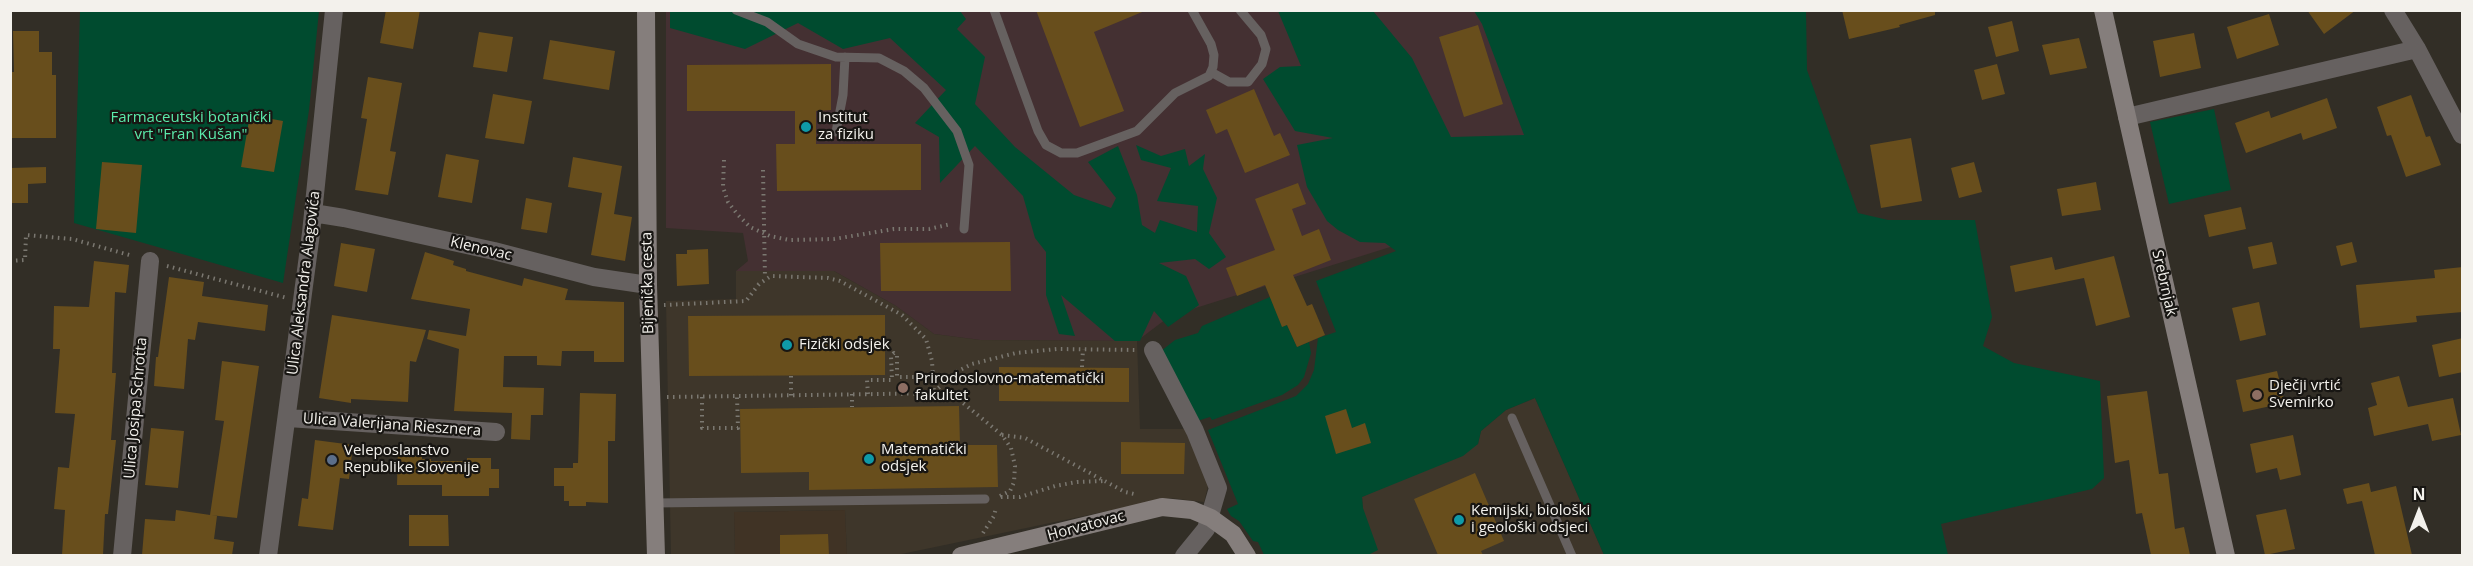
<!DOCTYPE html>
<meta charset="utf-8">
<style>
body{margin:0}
#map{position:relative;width:2473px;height:566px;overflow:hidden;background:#322e26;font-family:"Open Sans",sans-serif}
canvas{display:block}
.frame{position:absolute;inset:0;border:12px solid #f3f1ec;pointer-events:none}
.north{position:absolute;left:2389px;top:482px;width:60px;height:60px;-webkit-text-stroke:4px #181613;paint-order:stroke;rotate:0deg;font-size:16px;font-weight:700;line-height:24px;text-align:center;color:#f3f1ec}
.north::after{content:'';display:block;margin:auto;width:21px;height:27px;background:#f3f1ec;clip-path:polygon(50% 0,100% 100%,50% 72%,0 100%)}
</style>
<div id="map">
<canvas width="2473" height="566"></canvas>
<div class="frame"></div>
<div class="north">N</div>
</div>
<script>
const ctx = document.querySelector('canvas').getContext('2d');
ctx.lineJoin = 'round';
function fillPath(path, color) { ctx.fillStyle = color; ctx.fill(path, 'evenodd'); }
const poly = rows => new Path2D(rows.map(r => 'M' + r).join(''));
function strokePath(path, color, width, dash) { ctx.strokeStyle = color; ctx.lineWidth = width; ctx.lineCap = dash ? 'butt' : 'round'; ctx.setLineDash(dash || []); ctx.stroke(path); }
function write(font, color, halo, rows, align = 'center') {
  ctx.font = font + ' "Open Sans",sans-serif'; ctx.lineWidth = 4.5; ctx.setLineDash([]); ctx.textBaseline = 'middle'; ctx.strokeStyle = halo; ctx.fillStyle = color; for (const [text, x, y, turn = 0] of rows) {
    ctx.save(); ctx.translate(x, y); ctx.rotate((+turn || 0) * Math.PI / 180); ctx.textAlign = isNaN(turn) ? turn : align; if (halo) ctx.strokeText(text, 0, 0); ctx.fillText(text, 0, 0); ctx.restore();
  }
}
fillPath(poly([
 [666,11,1760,11,1422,237,1170,316,1137,341,980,340,934,334,896,306,834,271,736,271,748,261,743,233,666,228]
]), '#443032');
fillPath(poly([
 [845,510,847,555,735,555,734,512]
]), '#403325');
fillPath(poly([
 [736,271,834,271,896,306,934,334,980,340,1137,341,1140,429,1186,429,1210,478,1204,502,1170,498,892,556,847,555,845,510,734,512,735,555,671,555,666,301,736,299],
 [1535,398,1604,555,1264,556,1363,508,1362,497,1478,444,1481,431,1506,410]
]), '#3e362a');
fillPath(poly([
 [80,11,319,11,309,110,283,283,74,223],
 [670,11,960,11,966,19,957,29,985,57,975,104,1015,147,1074,195,1111,208,1116,198,1088,162,1118,146,1137,195,1142,225,1155,233,1160,220,1197,232,1198,206,1157,201,1171,168,1141,160,1136,145,1161,156,1185,149,1189,166,1205,154,1203,169,1217,198,1209,233,1226,257,1209,269,1195,259,1159,263,1186,276,1199,305,1168,327,1154,311,1140,341,1115,341,1061,295,1075,336,1059,334,1046,295,1046,252,1035,238,1023,196,975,146,940,183,939,137,915,123,946,90,890,38,843,49,798,23,745,49,670,28],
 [1278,11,1373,11,1412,58,1451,137,1524,135,1482,24,1474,11,1806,11,1807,70,1858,213,1888,220,1975,220,1992,317,1983,346,2014,363,2100,381,2104,478,2092,489,1941,524,1948,555,1604,555,1535,398,1506,410,1481,431,1478,444,1463,456,1362,497,1363,508,1378,550,1366,556,1264,555,1258,542,1253,541,1239,521,1231,516,1227,509,1238,504,1208,430,1296,396,1308,384,1314,370,1318,338,1336,332,1316,281,1396,251,1385,243,1360,242,1338,230,1327,221,1307,187,1297,145,1333,138,1295,131,1263,79,1280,67,1301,66],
 [2214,109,2231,190,2169,204,2150,122],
 [1270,297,1282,326,1287,325,1297,347,1309,342,1311,353,1304,377,1298,385,1282,395,1212,420,1210,417,1197,421,1161,351,1175,340,1198,333,1202,326]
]), '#004b2f');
fillPath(poly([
 [386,10,420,10,413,49,380,43],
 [1036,10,1147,10,1094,32,1124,111,1080,127],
 [1842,10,1935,10,1935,15,1899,25,1900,27,1849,39],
 [2307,10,2356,10,2324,34],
 [2269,14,2279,45,2237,59,2227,27],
 [2012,21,2019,51,1996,57,1988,27],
 [1478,25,1503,104,1464,117,1439,37],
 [13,31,39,31,39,52,52,52,52,75,56,75,56,138,10,138,10,72,14,72],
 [479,32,513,37,507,72,473,67],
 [2194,33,2201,68,2160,77,2153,41],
 [2079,38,2087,68,2050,75,2042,45],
 [550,40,615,51,609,90,543,79],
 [831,64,831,110,816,111,816,144,921,144,921,190,777,191,776,144,795,144,795,111,687,111,687,65],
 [1997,64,2005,94,1982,100,1974,70],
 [368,77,402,83,390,151,396,152,388,195,355,190,367,119,361,118],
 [1254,89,1274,136,1280,133,1290,155,1245,173,1227,129,1216,134,1206,110],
 [493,94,532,101,524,144,485,138],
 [2411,95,2426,137,2430,136,2441,165,2406,177,2391,135,2387,136,2377,107],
 [2327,98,2337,128,2303,140,2301,133,2246,153,2235,123,2269,111,2271,118],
 [250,115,283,121,274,172,241,167],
 [1911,138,1922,201,1881,208,1870,145],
 [446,154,479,160,472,203,438,197],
 [573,157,622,166,614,214,632,217,625,261,591,255,602,193,568,187],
 [102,162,142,165,136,233,96,229],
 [1974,162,1982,192,1959,198,1951,168],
 [46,167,46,183,28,184,28,203,10,203,10,168],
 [2096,182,2101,210,2062,216,2057,189],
 [1298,183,1306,204,1292,209,1302,236,1319,229,1331,260,1293,275,1307,306,1312,304,1325,335,1297,347,1287,325,1282,327,1265,285,1237,296,1226,268,1275,250,1255,199],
 [526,198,552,203,547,233,521,229],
 [2241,207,2246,229,2209,237,2204,215],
 [1010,242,1011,291,881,291,880,243],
 [2272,242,2277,264,2253,269,2248,247],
 [2352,242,2357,262,2341,266,2336,246],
 [341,243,375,249,367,292,334,286],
 [708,249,709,284,677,286,676,254,687,254,687,250],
 [425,252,454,261,453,265,466,269,466,271,522,286,524,278,568,289,565,300,624,302,624,362,594,362,594,351,562,351,561,366,537,365,537,356,504,356,503,387,544,388,543,415,531,415,530,440,511,439,512,413,454,411,459,349,427,339,429,330,466,336,470,309,411,299],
 [2114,256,2130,317,2096,326,2084,278,2015,292,2010,266,2052,257,2055,270],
 [94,261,129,265,126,293,115,292,112,373,116,373,111,440,116,440,108,514,105,514,103,555,62,555,65,510,54,509,58,467,69,468,75,414,55,413,60,349,53,349,54,306,89,307],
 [2463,267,2463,312,2416,316,2417,322,2360,328,2356,285,2435,278,2434,270],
 [169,277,204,282,202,296,268,305,265,331,198,322,195,340,188,339,184,389,154,386,156,357,158,357],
 [2259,302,2266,335,2240,341,2232,308],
 [332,315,426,330,416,362,410,361,408,402,351,399,351,403,319,398],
 [885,315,885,375,689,376,688,316],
 [2463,338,2463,372,2439,377,2432,345],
 [222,361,259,366,237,518,210,515,224,421,215,420],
 [999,367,1129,368,1129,402,999,401],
 [2277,371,2285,403,2243,412,2236,380],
 [2399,376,2408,407,2453,398,2461,435,2432,441,2428,424,2374,436,2368,408,2377,405,2371,383],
 [2147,391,2159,474,2168,473,2175,529,2184,527,2190,555,2151,555,2142,513,2136,514,2129,460,2115,463,2107,396],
 [580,393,616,394,615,441,608,441,608,503,586,502,586,506,569,506,569,501,564,501,564,486,554,486,554,468,573,468,573,463,578,463],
 [959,406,960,445,997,445,998,487,809,490,809,472,741,473,740,409],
 [1346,409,1352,428,1365,423,1371,443,1336,454,1325,416],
 [151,428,184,431,178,488,145,485],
 [2293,435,2301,475,2280,480,2277,468,2256,473,2250,444],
 [315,440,353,445,349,479,340,478,333,530,298,526,302,498,308,499],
 [1121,442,1185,443,1184,474,1121,474],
 [398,448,422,448,422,459,431,459,431,461,467,461,467,458,491,458,491,469,499,469,499,488,489,488,489,496,442,496,442,485,397,485],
 [1475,473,1504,541,1481,551,1483,555,1438,555,1414,499],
 [2369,483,2371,492,2396,486,2412,555,2375,555,2362,501,2347,504,2343,489],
 [2286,509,2295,549,2265,555,2256,515],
 [176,510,217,516,214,539,234,542,232,555,142,555,145,519,175,521],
 [409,515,448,515,449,546,409,546],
 [828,534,829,555,780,555,780,535]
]), '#684e1c');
strokePath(poly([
 [724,160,723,187,728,202,738,215,750,227,770,236,789,240,834,239,894,229,929,229,951,224],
 [763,170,765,278],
 [10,261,25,260,26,235,72,239,133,256],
 [167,266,287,298],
 [664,305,746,301,759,284,771,276,828,278,840,281,902,315,926,339,932,361,934,393],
 [1082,367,1083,349],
 [791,376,791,396],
 [934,392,956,372,972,364,1016,353,1057,349,1137,350],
 [852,394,852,407],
 [868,394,867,380,892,380,891,356,894,353,897,355,897,377,933,377],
 [667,397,951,393,1002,435,1011,448,1015,466,1014,482,1010,491,998,497],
 [702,397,702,428,738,428,737,397],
 [1002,435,1025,438,1125,492,1134,494],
 [1001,497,1020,497,1055,486,1077,482,1105,481],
 [983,533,994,516,996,508],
 [1380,556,1380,555]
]), '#7b7871', 4, [1.5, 4.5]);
strokePath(poly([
 [736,10,767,22,798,44,836,57,879,58,904,71,924,88,957,131,969,165,964,229],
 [994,10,1038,131,1046,145,1061,153,1077,153,1137,131,1175,93,1209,76,1213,67,1214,55,1211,44,1192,10],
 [1211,72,1229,82,1248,82,1262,64,1266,49,1261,35,1240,10],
 [836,132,843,95,845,57],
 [1512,418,1572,556],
 [654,503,985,499]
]), '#666160', 9);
strokePath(poly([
 [2393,10,2417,49,2462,135],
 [2127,117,2417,49],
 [313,213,344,218,494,251,594,277,648,285],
 [1153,350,1195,431,1218,488,1206,529,1184,556],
 [288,418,496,432],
 [122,556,150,261],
 [268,556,311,233,334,10]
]), '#666160', 18);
strokePath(poly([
 [646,10,648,285,656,556],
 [2103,10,2226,556],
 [961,556,1162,507,1192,510,1211,518,1233,534,1247,556]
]), '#857e7c', 18);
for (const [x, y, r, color] of [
 [806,127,6,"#0f9aa8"],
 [787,345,6,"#0f9aa8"],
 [903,388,6,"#8d6e63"],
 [2257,395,6,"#8d6e63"],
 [869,459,6,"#0f9aa8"],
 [332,460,6,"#5c6f8a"],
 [1459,520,6,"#0f9aa8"]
]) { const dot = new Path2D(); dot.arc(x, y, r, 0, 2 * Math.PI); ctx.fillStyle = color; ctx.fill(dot); strokePath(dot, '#181613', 2); }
write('15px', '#5bebab', '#181613', [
 ["Farmaceutski botanički",191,118],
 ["vrt \"Fran Kušan\"",191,135]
]);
write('15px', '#f3f1ec', '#181613', [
 ["Institut",818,118],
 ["za fiziku",818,135],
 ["Fizički odsjek",799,345],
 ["Prirodoslovno-matematički",915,379],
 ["fakultet",915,396],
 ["Dječji vrtić",2269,386],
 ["Svemirko",2269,403],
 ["Matematički",881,450],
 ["odsjek",881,467],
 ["Veleposlanstvo",344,451],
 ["Republike Slovenije",344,468],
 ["Kemijski, biološki",1471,511],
 ["i geološki odsjeci",1471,528]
], 'left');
write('15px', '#f3f1ec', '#181613', [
 ["Klenovac",481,249,13],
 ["Ulica Aleksandra Alagovića",304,283,-83],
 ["Bijenička cesta",648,283,-91],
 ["Srebrnjak",2164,283,77],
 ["Ulica Josipa Schrotta",136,408,-85],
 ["Ulica Valerijana Riesznera",392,425,4],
 ["Horvatovac",1086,526,-15]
]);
</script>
